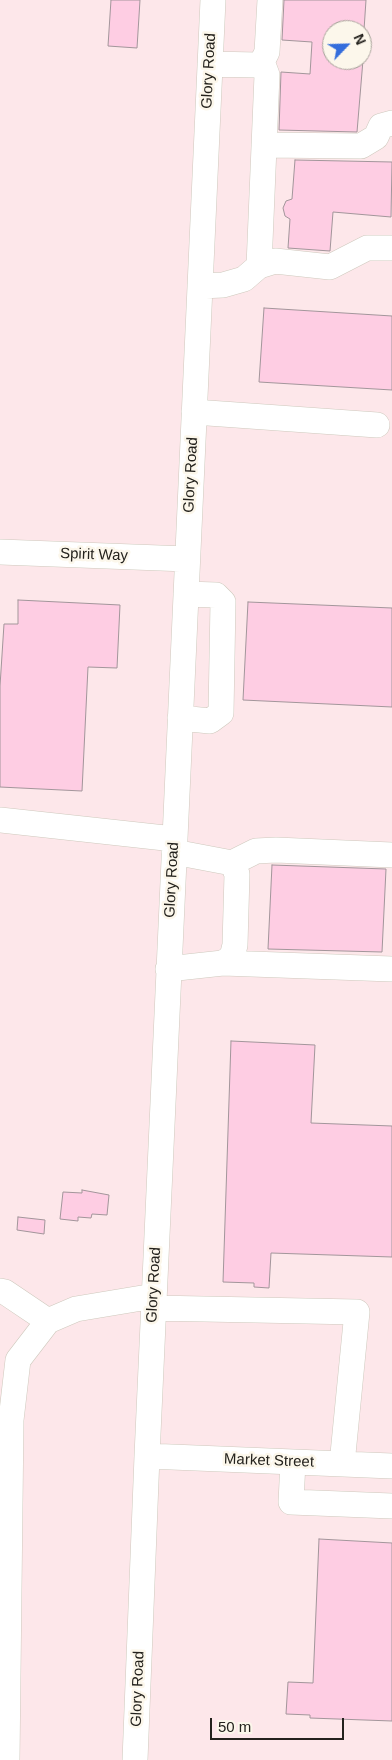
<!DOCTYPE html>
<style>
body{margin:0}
#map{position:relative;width:392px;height:1760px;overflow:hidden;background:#fcf7eb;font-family:Arial,sans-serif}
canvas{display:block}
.north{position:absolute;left:322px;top:20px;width:50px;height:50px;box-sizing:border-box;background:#fcf7eb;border:1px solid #a6a299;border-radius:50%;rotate:66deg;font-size:14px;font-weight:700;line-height:20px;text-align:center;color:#24221d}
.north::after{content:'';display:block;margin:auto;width:18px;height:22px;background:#346ddc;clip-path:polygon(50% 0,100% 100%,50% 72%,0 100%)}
.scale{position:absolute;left:210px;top:1718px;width:134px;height:22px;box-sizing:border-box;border:2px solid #24221d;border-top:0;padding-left:6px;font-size:15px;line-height:18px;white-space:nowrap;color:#24221d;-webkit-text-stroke:4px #fcf7eb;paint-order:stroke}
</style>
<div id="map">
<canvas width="392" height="1760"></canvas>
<div class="north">N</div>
<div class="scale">50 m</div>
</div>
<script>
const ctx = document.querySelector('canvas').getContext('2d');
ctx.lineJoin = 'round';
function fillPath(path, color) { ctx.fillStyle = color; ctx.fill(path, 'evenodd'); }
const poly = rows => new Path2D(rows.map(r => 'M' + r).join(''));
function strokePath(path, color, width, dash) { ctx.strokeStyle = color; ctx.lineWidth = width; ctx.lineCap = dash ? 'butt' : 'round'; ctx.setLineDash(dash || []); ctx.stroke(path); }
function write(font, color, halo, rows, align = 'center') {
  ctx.font = font + ' Arial,sans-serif'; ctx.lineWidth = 5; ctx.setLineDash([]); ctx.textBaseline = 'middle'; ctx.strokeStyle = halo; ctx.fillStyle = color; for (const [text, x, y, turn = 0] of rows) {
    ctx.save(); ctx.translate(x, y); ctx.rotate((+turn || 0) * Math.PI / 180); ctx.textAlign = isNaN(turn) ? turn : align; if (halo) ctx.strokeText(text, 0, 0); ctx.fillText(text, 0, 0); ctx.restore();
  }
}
fillPath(poly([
 [0,0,392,0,392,1760,0,1760],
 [332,30,362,30,362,60,332,60]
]), '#fde7ea');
const building = poly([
 [111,0,140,0,137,48,108,46,111,0],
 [284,0,366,0,364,30,332,30,332,60,363,60,357,132,279,130,281,72,310,74,312,42,282,40,284,0],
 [295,160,392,162,391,217,333,212,330,251,288,248,290,219,285,216,283,208,286,201,292,199,295,160],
 [264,308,392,316,392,390,259,382,264,308],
 [18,600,120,605,117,668,88,667,82,791,0,787,0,686,4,624,18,624,18,600],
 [248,602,392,608,392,707,243,700,248,602],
 [272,865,386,869,382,952,268,949,272,865],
 [231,1041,315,1045,311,1123,392,1126,392,1257,271,1253,269,1288,254,1287,254,1283,223,1282,231,1041],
 [82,1190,109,1195,107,1215,92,1214,91,1218,78,1217,78,1221,60,1219,63,1192,82,1193,82,1190],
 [18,1217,45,1220,44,1234,17,1230,18,1217],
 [319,1539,392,1543,392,1721,310,1718,310,1715,286,1714,288,1682,313,1683,319,1539]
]);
fillPath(building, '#fecde3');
strokePath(building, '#a3969b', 1);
const minor = poly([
 [210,64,257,65,264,67,267,75,259,266],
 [260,66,267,52,270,0],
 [264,145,361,146,376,137,381,126,392,123],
 [200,286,223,285,244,279,259,266,275,261,330,267,367,248,392,248],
 [194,412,377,425],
 [0,552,187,559],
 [180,718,210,721,221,713,223,602,216,595,186,594],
 [0,820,174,839],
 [232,863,256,851,276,850,392,855],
 [223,963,392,969],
 [168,969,223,963,232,957,235,945,237,874,232,863,174,852],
 [0,1291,5,1292,48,1321],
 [153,1308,357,1312,342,1464],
 [147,1456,392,1466],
 [293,1462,291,1502,392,1506],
 [7,1760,11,1420,18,1360,48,1321,76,1309,154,1296],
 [135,1760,147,1456,213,0]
]);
strokePath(minor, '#cec9bd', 26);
strokePath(minor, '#fff', 25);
write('15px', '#24221d', '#fcf7eb', [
 ["Glory Road",209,71,-87],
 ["Glory Road",191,475,-87],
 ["Spirit Way",94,555,2],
 ["Glory Road",172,880,-87],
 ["Glory Road",154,1285,-87],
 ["Market Street",269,1461,2],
 ["Glory Road",138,1689,-88]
]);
</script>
